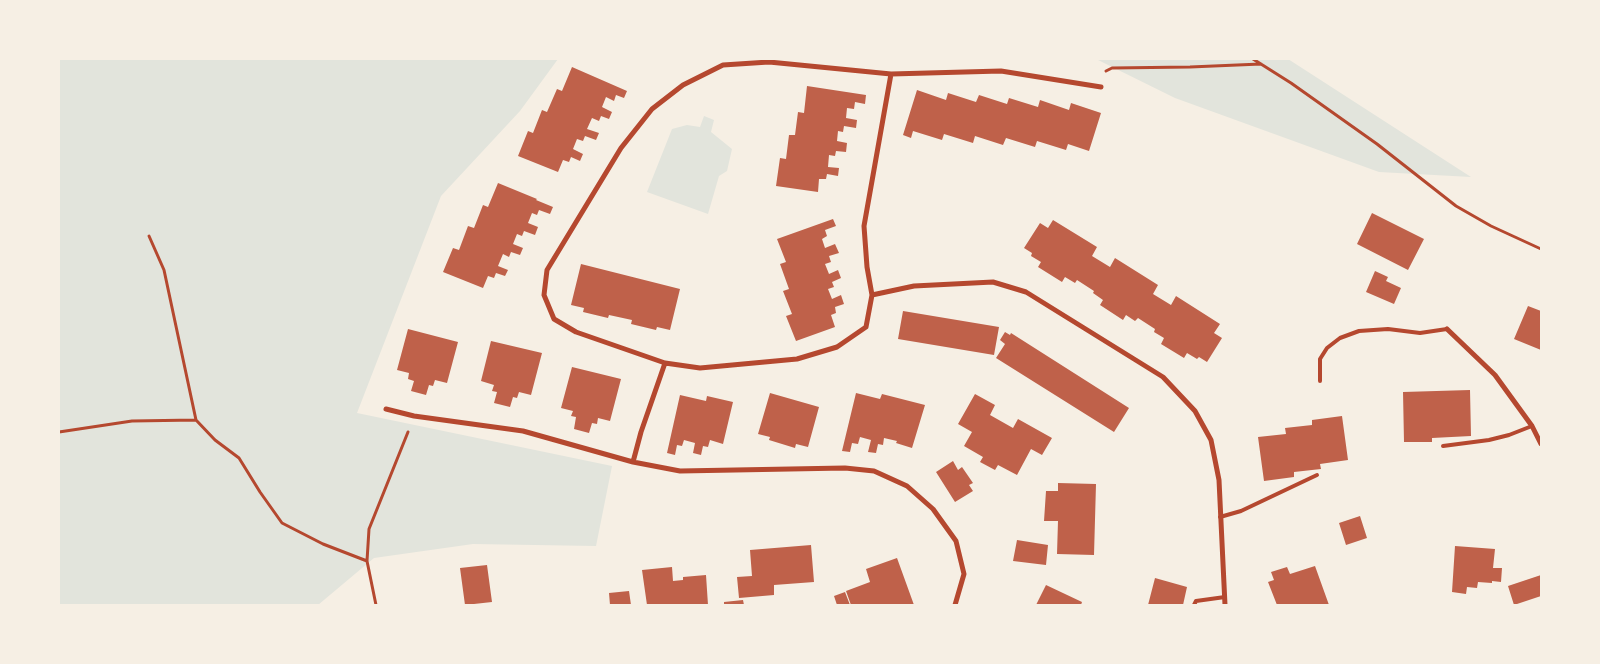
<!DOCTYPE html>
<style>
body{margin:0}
#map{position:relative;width:1600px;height:664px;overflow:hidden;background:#f6efe4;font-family:Jost,sans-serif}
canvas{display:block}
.frame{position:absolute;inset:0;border:60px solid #f6efe4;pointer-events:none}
</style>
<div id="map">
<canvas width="1600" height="664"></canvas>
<div class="frame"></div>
</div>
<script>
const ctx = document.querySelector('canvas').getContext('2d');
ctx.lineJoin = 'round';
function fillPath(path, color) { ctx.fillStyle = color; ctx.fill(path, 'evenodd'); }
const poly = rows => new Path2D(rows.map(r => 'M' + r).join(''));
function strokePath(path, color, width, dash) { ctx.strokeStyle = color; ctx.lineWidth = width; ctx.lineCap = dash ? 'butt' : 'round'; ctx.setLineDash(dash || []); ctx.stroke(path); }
fillPath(poly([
 [59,59,558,59,520,111,441,196,357,413,612,466,596,546,473,544,374,558,318,605,59,605],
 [1096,59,1288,59,1471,177,1379,172,1175,98],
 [704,116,714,120,711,132,732,149,727,171,719,176,708,214,647,192,672,129,687,125,700,127]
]), '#e2e4dc');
fillPath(poly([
 [572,67,627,91,624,98,616,95,614,101,606,97,602,107,612,112,609,119,601,116,599,121,592,118,587,129,599,133,596,140,585,136,583,141,577,139,573,149,583,154,580,161,571,157,569,162,563,160,558,172,518,156,528,131,533,133,542,110,547,112,557,89,562,91],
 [807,86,866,95,865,104,855,102,854,109,847,108,846,118,857,120,856,128,844,126,843,132,838,131,837,141,847,143,846,152,836,151,835,156,829,155,828,167,839,168,838,176,827,174,826,179,819,179,818,192,776,186,780,158,786,159,789,135,795,135,798,112,804,113],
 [917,90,946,100,948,93,976,102,979,95,1007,104,1009,98,1038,107,1040,100,1069,110,1071,103,1101,113,1089,151,1068,144,1066,150,1037,141,1035,147,1006,138,1003,145,975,136,973,143,944,134,942,140,913,131,911,138,903,135],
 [498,183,537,199,536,200,553,207,550,214,539,210,537,215,532,213,528,223,538,227,535,235,524,231,522,236,517,234,513,244,523,248,520,255,511,252,509,257,503,254,498,266,508,270,505,276,496,273,494,278,488,276,483,288,443,272,453,248,459,250,468,226,474,228,483,205,488,207],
 [1372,213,1424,239,1408,270,1357,244],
 [833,219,836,226,825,230,827,236,822,239,825,248,835,244,839,253,829,256,831,262,825,264,829,274,838,270,841,278,832,282,834,287,828,289,832,299,841,295,844,304,835,307,836,313,831,315,835,327,796,341,786,316,792,314,783,291,789,289,780,264,786,262,777,239],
 [1053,220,1097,247,1092,256,1110,267,1115,258,1158,285,1153,294,1171,305,1176,296,1220,324,1214,333,1222,338,1207,362,1199,357,1197,359,1187,353,1184,358,1161,344,1164,338,1154,332,1155,329,1138,318,1135,321,1126,315,1123,320,1100,305,1103,300,1093,293,1094,291,1077,280,1075,283,1065,277,1062,282,1038,267,1041,262,1031,256,1032,253,1024,248,1040,223,1048,228],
 [581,264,680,289,670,330,657,327,656,330,631,324,632,320,609,315,608,318,583,312,584,308,571,305],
 [1375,271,1388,277,1386,281,1401,288,1394,304,1366,292],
 [1528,306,1541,311,1541,350,1514,339],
 [903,311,999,327,994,355,898,339],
 [408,329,458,342,447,383,435,380,433,386,429,385,426,395,411,391,414,381,408,379,409,373,397,370],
 [1005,332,1010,335,1011,333,1129,408,1114,432,996,358,1005,344,1000,340],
 [491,341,542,353,531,395,519,392,517,398,513,397,510,407,494,403,497,392,492,391,494,385,481,381],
 [572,367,621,379,610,421,598,418,597,424,592,423,589,433,574,429,576,417,571,416,573,411,561,408],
 [1470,390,1471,436,1432,438,1432,442,1404,442,1403,392],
 [770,393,819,407,808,447,796,444,795,448,769,440,770,437,758,434],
 [856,393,880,399,882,394,925,405,912,448,896,443,897,441,884,438,883,445,878,444,876,453,868,452,871,440,860,437,858,444,852,443,850,452,842,451],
 [975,394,995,405,990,415,1013,428,1018,419,1052,438,1042,455,1031,449,1017,475,998,465,995,470,980,462,983,457,964,446,972,432,958,424],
 [680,395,706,401,707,396,733,402,723,444,710,440,708,447,703,446,701,455,693,453,695,443,684,440,682,446,677,445,675,455,667,453],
 [1342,416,1348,460,1320,464,1321,469,1294,472,1294,477,1264,481,1258,437,1286,434,1285,428,1312,425,1312,420],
 [953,461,958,470,962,467,973,483,969,485,973,491,955,502,936,472],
 [1058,483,1096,484,1094,555,1057,554,1058,521,1044,521,1046,491,1058,491],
 [1360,516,1367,538,1346,545,1339,523],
 [1017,540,1048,545,1046,565,1013,561],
 [811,545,814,582,774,585,774,595,739,598,737,577,752,576,750,550],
 [1455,546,1495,549,1493,568,1502,568,1501,582,1492,581,1492,583,1478,582,1477,588,1467,587,1466,594,1452,592],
 [897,558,914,605,851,605,846,591,870,582,866,569],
 [487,565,492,602,465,605,460,568],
 [1315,566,1329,605,1277,605,1268,582,1274,580,1271,572,1287,567,1290,574],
 [672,567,673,581,683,580,683,577,706,575,708,605,647,605,642,570],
 [1541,575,1541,596,1514,605,1508,586],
 [1155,578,1187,587,1183,605,1148,605],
 [1046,585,1082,602,1081,605,1036,605],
 [629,591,631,605,610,605,609,593],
 [845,592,850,605,837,605,834,596],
 [743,600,744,605,724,605,724,602]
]), '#bf614a');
strokePath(poly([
 [1253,59,1291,83,1377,144,1456,206,1491,226,1541,249],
 [1106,71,1112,68,1190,67,1261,64],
 [149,236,164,270,196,420],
 [59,432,132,421,196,420,215,440,239,458,260,492,282,523,323,544,367,561],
 [376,605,367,561,369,529,408,432]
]), '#b5482f', 3);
strokePath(poly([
 [1320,381,1320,359,1327,348,1340,338,1359,331,1388,329,1420,333,1447,329],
 [1443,446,1489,440,1509,435,1532,426],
 [1220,517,1241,511,1317,475],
 [1194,605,1196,601,1225,597]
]), '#b5482f', 4);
strokePath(poly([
 [891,74,864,226,867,267,872,295,866,327,837,347,797,359,700,368,665,363,576,332,554,319,544,295,547,270,621,148,652,109,683,85,723,65,769,62,891,74,1001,71,1101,87],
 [872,295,914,286,993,282,1026,292,1163,377,1195,411,1211,440,1219,480,1225,605],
 [1447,329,1495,375,1532,426,1541,444],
 [386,409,414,416,523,431,633,462,680,471,845,468,874,471,907,486,933,509,956,541,964,574,955,605],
 [633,462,641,432,665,363]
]), '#b5482f', 5);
</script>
